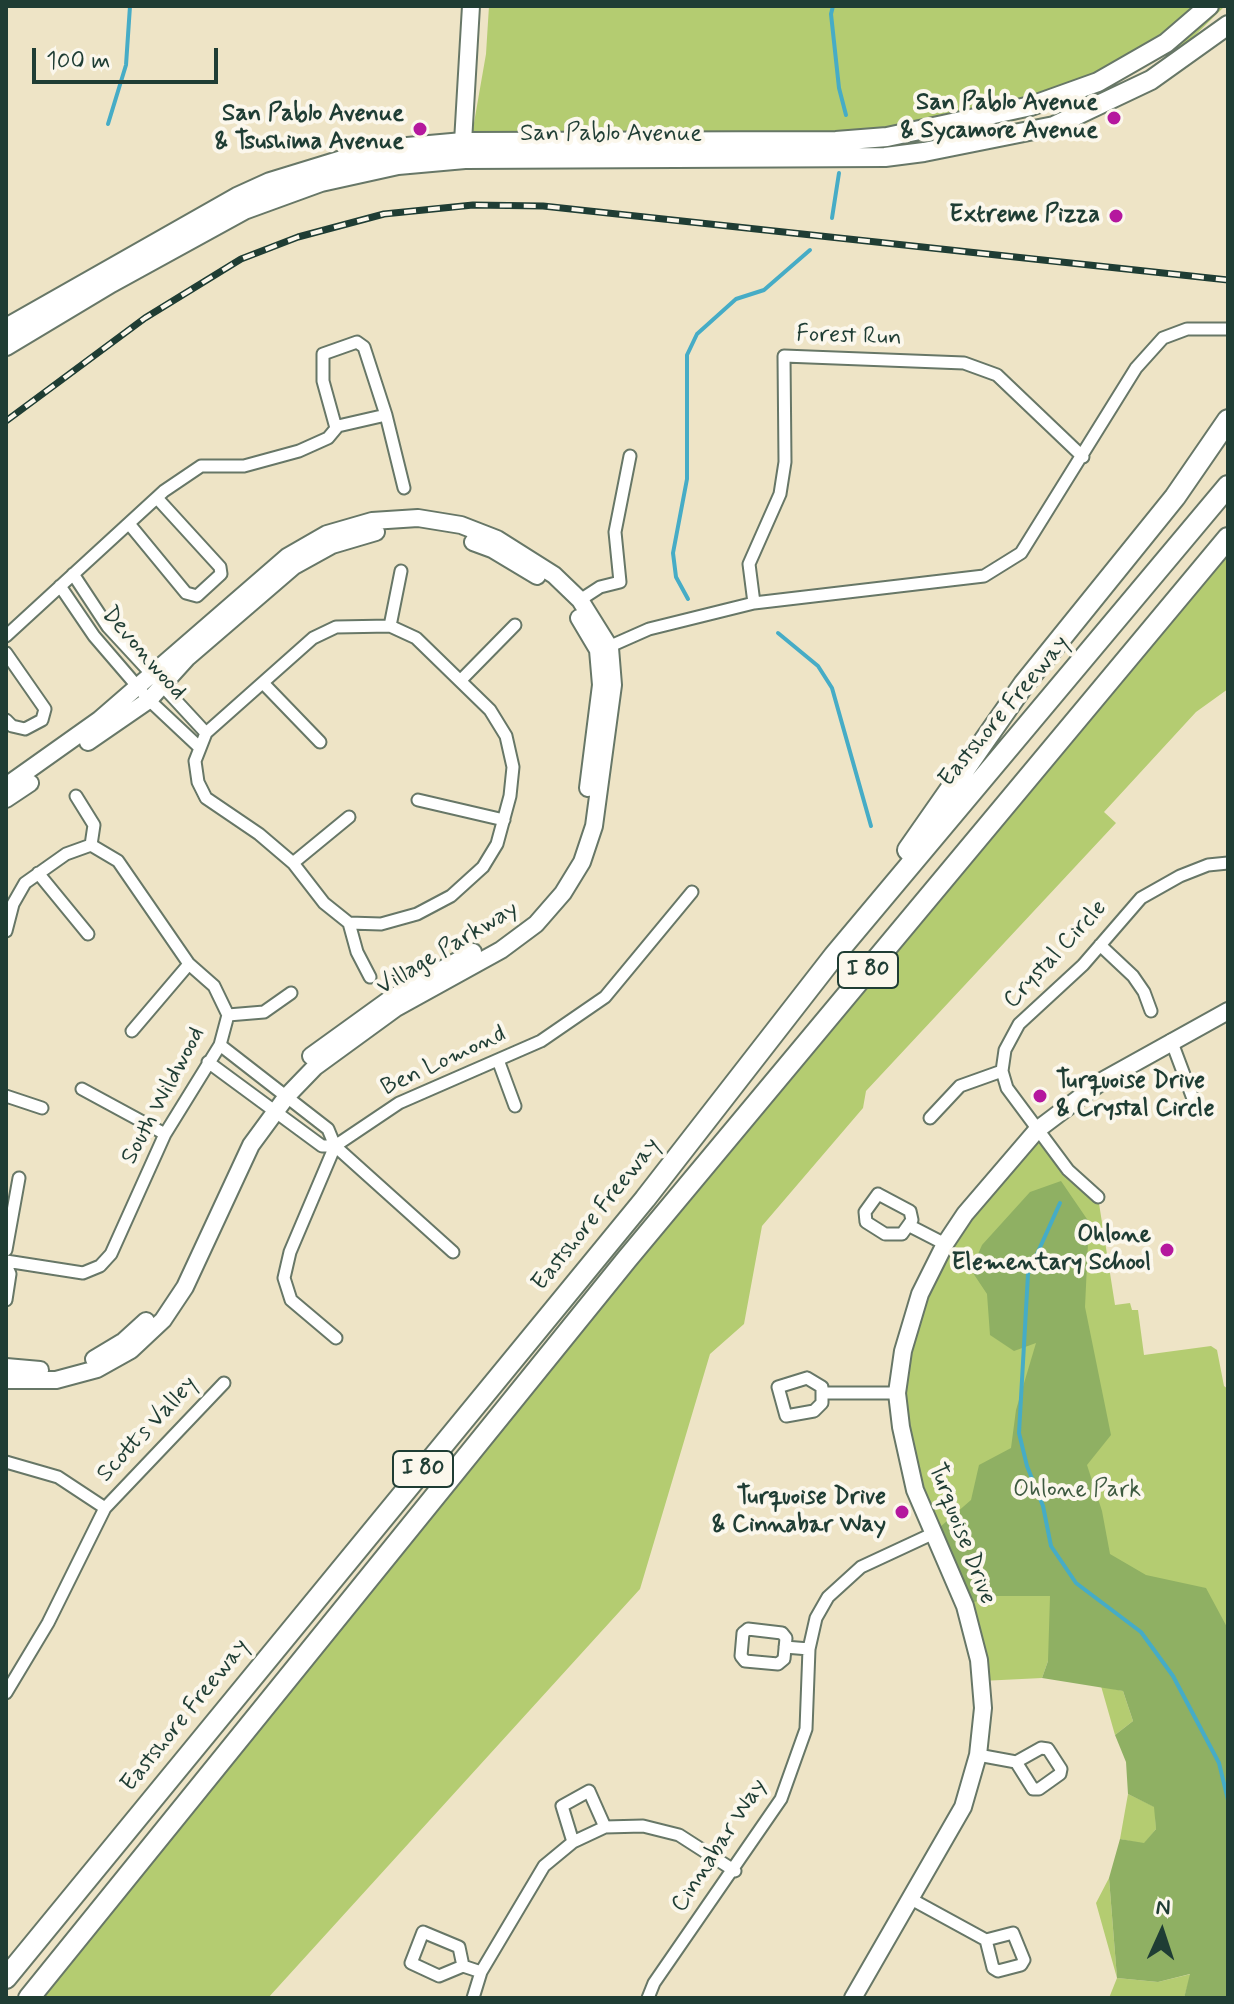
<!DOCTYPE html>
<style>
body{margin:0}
#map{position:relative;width:1234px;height:2004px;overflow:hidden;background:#eee4c6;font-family:Mynerve,sans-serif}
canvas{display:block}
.frame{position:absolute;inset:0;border:8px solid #1f3d34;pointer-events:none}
.north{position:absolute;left:1122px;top:1892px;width:80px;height:80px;-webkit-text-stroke:6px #fbf7ec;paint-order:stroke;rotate:3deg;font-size:22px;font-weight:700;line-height:32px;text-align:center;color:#1f3d34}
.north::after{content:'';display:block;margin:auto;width:28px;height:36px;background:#1f3d34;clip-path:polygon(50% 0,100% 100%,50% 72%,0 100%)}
.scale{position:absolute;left:32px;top:48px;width:186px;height:36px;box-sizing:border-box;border:4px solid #1f3d34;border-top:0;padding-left:10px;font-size:24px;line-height:28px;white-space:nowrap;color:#1f3d34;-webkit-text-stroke:6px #fbf7ec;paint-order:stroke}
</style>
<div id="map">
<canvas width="1234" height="2004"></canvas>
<div class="frame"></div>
<div class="north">N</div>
<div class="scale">100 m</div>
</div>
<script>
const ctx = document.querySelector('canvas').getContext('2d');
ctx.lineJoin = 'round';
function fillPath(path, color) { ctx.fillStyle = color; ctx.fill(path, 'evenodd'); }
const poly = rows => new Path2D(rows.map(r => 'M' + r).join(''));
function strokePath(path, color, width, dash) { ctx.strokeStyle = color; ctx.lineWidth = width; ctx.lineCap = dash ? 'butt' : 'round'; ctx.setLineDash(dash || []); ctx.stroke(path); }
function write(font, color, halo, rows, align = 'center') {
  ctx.font = font + ' Mynerve,sans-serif'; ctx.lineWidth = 8; ctx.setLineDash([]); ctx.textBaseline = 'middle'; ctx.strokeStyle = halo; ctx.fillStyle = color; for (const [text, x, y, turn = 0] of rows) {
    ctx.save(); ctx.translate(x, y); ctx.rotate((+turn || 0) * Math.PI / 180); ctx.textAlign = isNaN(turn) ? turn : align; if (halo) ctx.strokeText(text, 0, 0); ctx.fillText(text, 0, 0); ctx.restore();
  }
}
fillPath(poly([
 [489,6,1225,6,1182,48,1017,120,863,149,471,140,486,54],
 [1228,538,1228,689,1196,712,1104,812,1116,823,866,1091,863,1108,762,1226,744,1324,710,1354,640,1589,268,1998,29,1998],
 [1037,1130,1098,1197,1115,1305,1130,1303,1132,1310,1138,1310,1144,1355,1211,1346,1217,1350,1224,1386,1228,1389,1228,1664,1048,1661,1042,1678,981,1681,979,1660,932,1534,897,1393,927,1277],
 [1101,1686,1123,1691,1133,1721,1115,1735],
 [1128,1794,1155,1807,1156,1829,1144,1844,1120,1839],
 [1109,1878,1117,1978,1158,1982,1191,1974,1184,1998,1109,1998,1117,1978,1096,1903]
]), '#b4cc71');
fillPath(poly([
 [1061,1181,1089,1222,1085,1307,1111,1435,1087,1465,1102,1511,1110,1554,1146,1575,1206,1588,1228,1629,1228,1998,1184,1998,1190,1974,1158,1982,1117,1978,1109,1878,1120,1839,1144,1843,1156,1829,1154,1807,1128,1794,1126,1762,1115,1735,1133,1721,1123,1691,1042,1678,1048,1661,1050,1596,989,1596,965,1606,932,1534,971,1500,979,1465,1011,1448,1016,1410,1036,1343,1014,1351,990,1335,987,1294,971,1270,982,1245,1030,1192]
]), '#8fb063');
strokePath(poly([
 [833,6,831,14,839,88,846,115],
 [108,124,126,65,130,6],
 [832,218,839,173],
 [688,599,676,577,673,553,687,479,687,355,697,334,736,299,764,290,810,250],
 [778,633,818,666,832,688,871,826],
 [1060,1203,1028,1274,1019,1433,1027,1466,1043,1506,1051,1546,1076,1583,1141,1632,1173,1676,1219,1763,1228,1800]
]), '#46acc6', 4);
const street = poly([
 [336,428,323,381,323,354,357,342,364,347,386,415,404,488],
 [130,525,186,593,197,596,221,574,220,567,157,498],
 [73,574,108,627,206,733],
 [60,586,94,636,149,700,198,746],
 [580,600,600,587,620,582,615,532,630,456],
 [754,603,984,576,1021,553,1136,368,1163,338,1187,329,1228,329],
 [6,636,164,491,201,466,244,466,299,451,328,438,338,426,386,415],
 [606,648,649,629,754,603,749,564,780,494,785,462,784,356,964,363,997,375,1083,457],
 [6,653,45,709,42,720,25,729,12,726,6,720],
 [461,680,515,625],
 [264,684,320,742],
 [76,796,94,825,91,845],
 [418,800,504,820],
 [293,863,349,817],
 [38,873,88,934],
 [349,923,381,924,417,914,451,896,483,867,497,844,510,796,513,767,506,736,490,710,416,638,390,626],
 [6,931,13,904,25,883,66,854,91,845,118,861,189,964,214,986,228,1015,220,1045,165,1134,111,1254,100,1266,83,1273,6,1261],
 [1100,945,1133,976,1144,992,1151,1011],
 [370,977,357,952,349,923,324,903,293,863,259,834,206,798,198,782,195,761,206,733,313,638,336,627,390,626,401,571],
 [228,1015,264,1012,291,993],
 [132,1031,189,964],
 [1171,1040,1198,1112],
 [220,1045,328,1129,335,1146,453,1252],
 [498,1060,515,1106],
 [208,1062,322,1146,335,1146],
 [82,1089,165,1134],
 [6,1096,42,1108],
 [930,1118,960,1086,1002,1071],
 [878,1194,910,1211,912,1220,902,1234,885,1234,866,1222,865,1212,878,1194],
 [1098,1197,1068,1170,1007,1088,1002,1071,1005,1050,1019,1024,1083,965,1141,898,1180,876,1208,865,1228,863],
 [910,1226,945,1244],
 [6,1250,19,1178],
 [6,1265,10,1274,6,1300],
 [336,1338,291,1300,284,1278,290,1252,335,1146,399,1103,541,1041,605,997,692,892],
 [807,1378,822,1387,822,1403,814,1411,786,1416,778,1387,807,1378],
 [824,1393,897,1393],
 [6,1462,58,1477,105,1508],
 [748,1629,782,1633,786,1638,784,1659,778,1664,745,1661,741,1656,743,1633,748,1629],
 [785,1647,809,1649],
 [6,1693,48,1623,105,1508,224,1383],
 [978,1755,1016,1762,1041,1748,1048,1749,1061,1769,1060,1774,1039,1789,1033,1789,1016,1762],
 [573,1842,562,1806,589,1791,605,1827],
 [911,1899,986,1940,1013,1933,1024,1960,1021,1965,998,1971,993,1968,986,1940],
 [463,1966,439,1976,411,1963,423,1932,459,1947,463,1966,481,1972],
 [473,1998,481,1972,544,1866,573,1842,605,1827,643,1826,679,1835,735,1871],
 [648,1998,654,1983,781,1799,806,1729,809,1649,816,1618,828,1597,861,1567,932,1534]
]);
const secondary = poly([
 [463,142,471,6],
 [473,542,492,549,537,576],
 [579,618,598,650,601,685,588,788],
 [88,742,149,700,187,658,294,566,332,545,376,532],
 [6,786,99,720,287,557,327,534,372,521,418,518,461,525,497,539,554,575,580,600,610,648,613,685,594,826,582,862,563,893,536,924,501,950,396,1008,315,1067,287,1096,251,1145,185,1287,163,1320,131,1350,97,1369,56,1380,6,1380],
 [6,799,30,783],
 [311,1056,390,999,473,952],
 [94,1359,124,1341,146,1321],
 [6,1367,40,1370],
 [853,1998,963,1807,978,1755,983,1708,979,1660,965,1606,915,1490,901,1427,897,1393,903,1351,920,1294,945,1244,965,1214,1037,1130,1102,1081,1228,1011]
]);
const primary = poly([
 [6,328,237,197,270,182,345,159,396,148,463,142,836,141,887,137,1031,106,1098,82,1166,43,1209,6],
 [6,346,111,283,244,210,321,182,398,165,465,159,885,157,924,152,1054,126,1151,80,1228,25]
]);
const highway = poly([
 [908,850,1024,684,1175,497,1228,420],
 [6,1978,645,1199,834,956,1228,486],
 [29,1998,627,1259,1228,538]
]);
strokePath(street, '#677767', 15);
strokePath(secondary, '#677767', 20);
strokePath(primary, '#677767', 22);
strokePath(highway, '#677767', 24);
strokePath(street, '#fff', 11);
strokePath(secondary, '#fff', 16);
strokePath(primary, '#fff', 18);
strokePath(highway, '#fff', 20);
const rail = poly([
 [6,421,145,318,241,259,298,237,384,214,473,205,543,206,1228,280]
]);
strokePath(rail, '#1f3d34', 7);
strokePath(rail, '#fbf7ec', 4, [12]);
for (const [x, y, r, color] of [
 [1114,118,8,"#b5179e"],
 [420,129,8,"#b5179e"],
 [1116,216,8,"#b5179e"],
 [1040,1096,8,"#b5179e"],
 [1167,1250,8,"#b5179e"],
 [902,1512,8,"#b5179e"]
]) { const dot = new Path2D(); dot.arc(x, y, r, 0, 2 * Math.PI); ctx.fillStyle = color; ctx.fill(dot); strokePath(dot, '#fbf7ec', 3); }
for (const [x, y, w] of [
 [868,970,60],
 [423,1469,60]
]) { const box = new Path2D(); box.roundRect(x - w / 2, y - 18, w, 36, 6); ctx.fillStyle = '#fbf7ec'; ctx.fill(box); strokePath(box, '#1f3d34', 2); }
write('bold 22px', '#1f3d34', null, [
 ["I 80",868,970],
 ["I 80",423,1469]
]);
write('bold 24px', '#1f3d34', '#fbf7ec', [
 ["San Pablo Avenue",1098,104],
 ["& Sycamore Avenue",1098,132],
 ["San Pablo Avenue",404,115],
 ["& Tsushima Avenue",404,143],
 ["Extreme Pizza",1100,216],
 ["Turquoise Drive",1056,1082,"left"],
 ["& Crystal Circle",1056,1110,"left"],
 ["Ohlone",1151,1236],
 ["Elementary School",1151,1264],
 ["Turquoise Drive",886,1498],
 ["& Cinnabar Way",886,1526]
], 'right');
write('24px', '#1f3d34', '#fbf7ec', [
 ["San Pablo Avenue",611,135],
 ["Forest Run",849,337,2],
 ["Devonwood",143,654,49],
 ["Eastshore Freeway",1005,712,-50],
 ["Village Parkway",448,949,-31],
 ["Crystal Circle",1056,955,-47],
 ["Ben Lomond",444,1062,-25],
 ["South Wildwood",164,1096,-62],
 ["Eastshore Freeway",597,1215,-51],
 ["Scotts Valley",148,1430,-47],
 ["Turquoise Drive",961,1534,69],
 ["Eastshore Freeway",186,1716,-51],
 ["Cinnabar Way",720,1846,-57]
]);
write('24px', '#3d5a40', '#fbf7ec', [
 ["Ohlone Park",1077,1491]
]);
</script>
